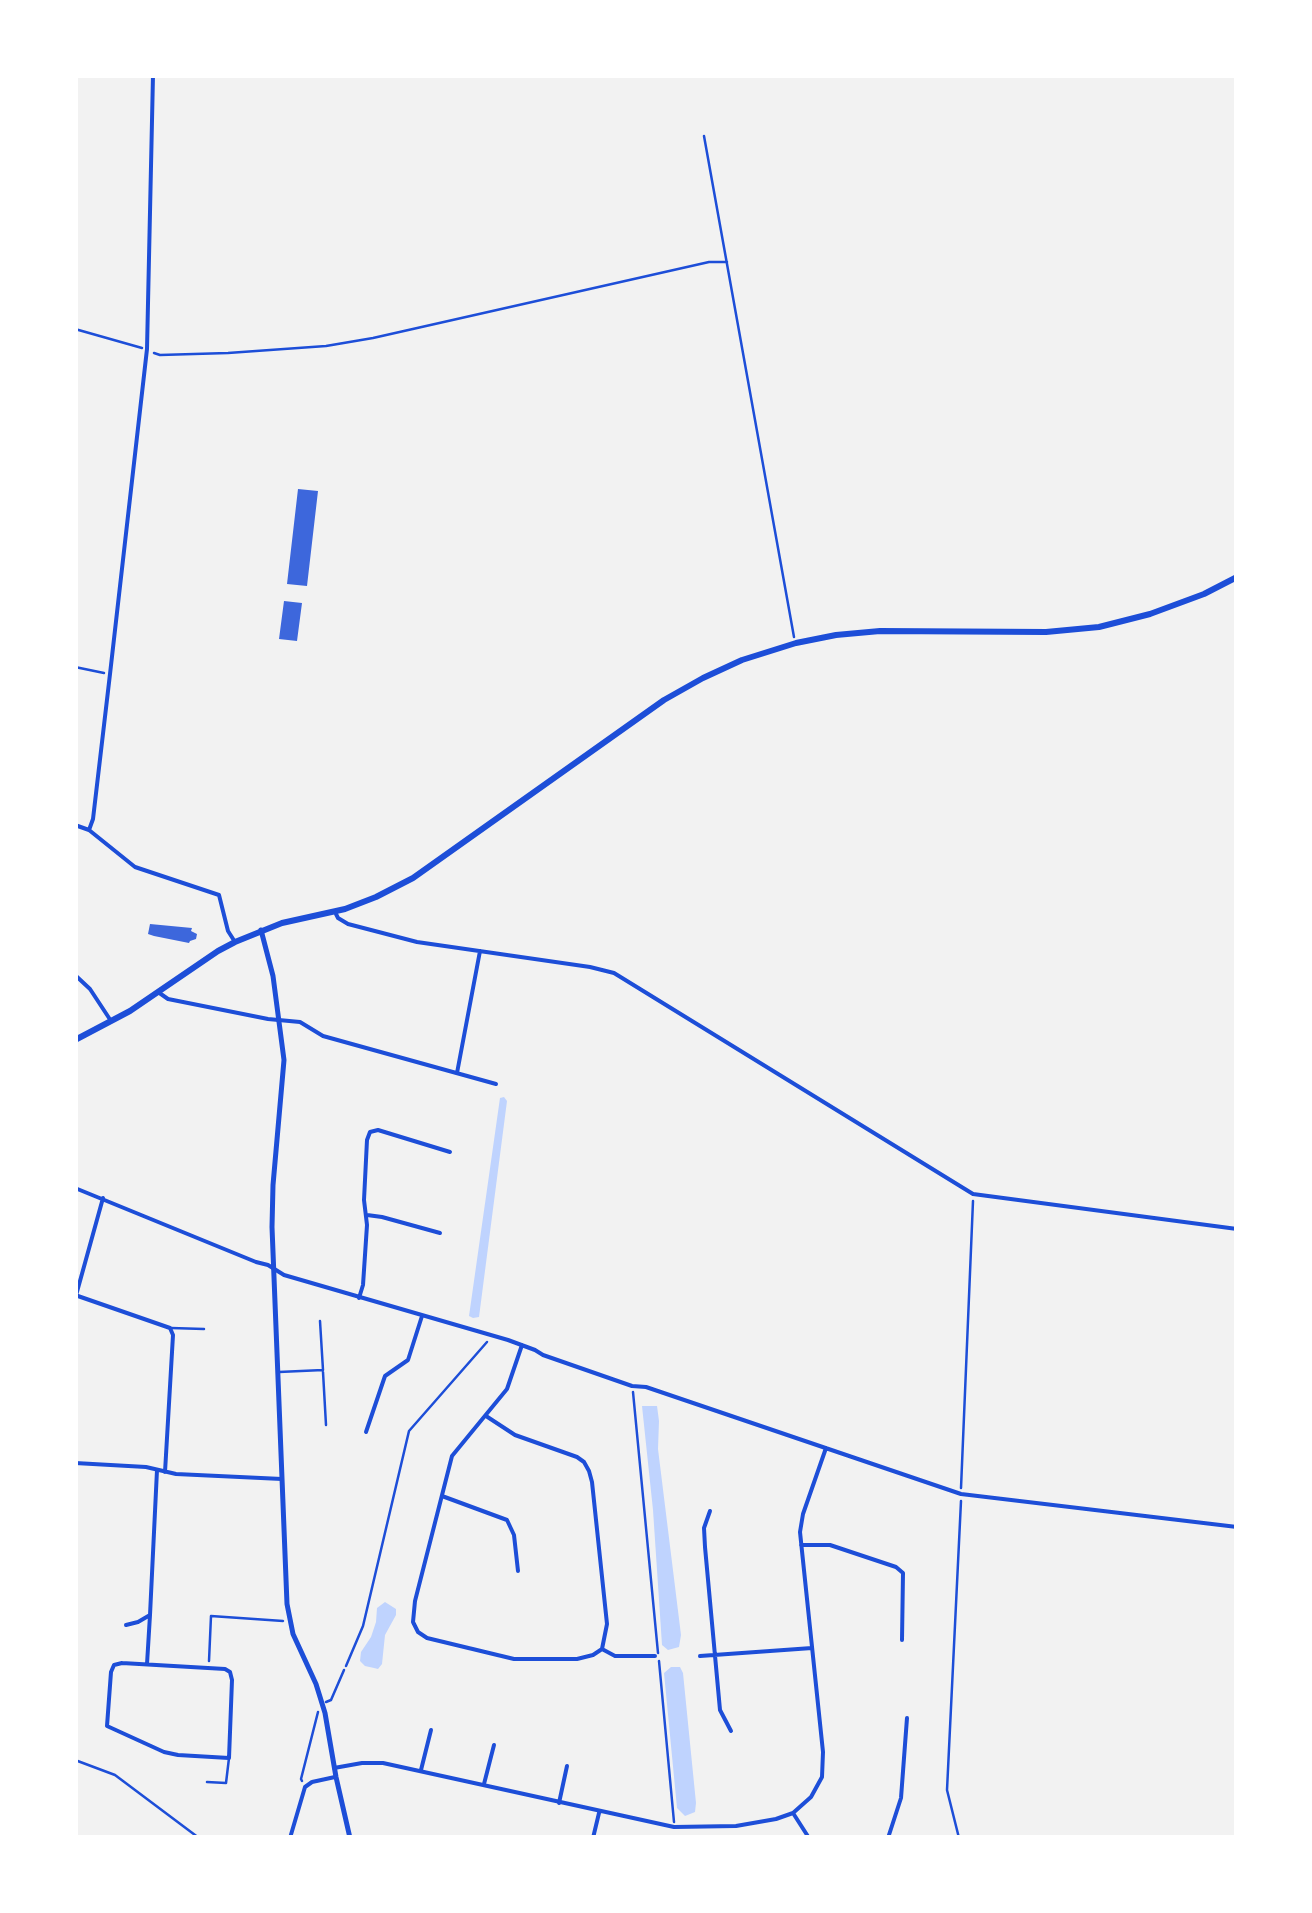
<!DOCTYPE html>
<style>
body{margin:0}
#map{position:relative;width:1312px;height:1913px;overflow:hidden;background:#f2f2f2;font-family:Rubik,sans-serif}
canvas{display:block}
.frame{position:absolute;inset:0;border:78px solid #fff;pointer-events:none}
</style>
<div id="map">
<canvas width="1312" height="1913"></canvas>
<div class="frame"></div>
</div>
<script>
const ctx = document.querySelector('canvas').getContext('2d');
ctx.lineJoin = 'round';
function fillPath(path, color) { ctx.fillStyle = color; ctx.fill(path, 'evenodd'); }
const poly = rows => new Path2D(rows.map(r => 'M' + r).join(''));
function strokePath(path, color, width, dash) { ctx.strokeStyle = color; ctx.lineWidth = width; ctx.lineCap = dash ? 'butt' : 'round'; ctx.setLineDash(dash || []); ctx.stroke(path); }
fillPath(poly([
 [504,1097,507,1101,479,1317,473,1318,469,1316,500,1098],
 [642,1406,657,1406,659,1421,658,1449,681,1635,679,1647,668,1650,662,1645,653,1510],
 [385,1602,396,1609,396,1615,385,1635,382,1664,378,1669,374,1668,365,1666,360,1661,361,1652,371,1637,376,1622,377,1608],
 [671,1667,680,1667,683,1673,696,1803,695,1812,685,1816,677,1808,664,1673]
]), '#bfd3fe');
fillPath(poly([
 [298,489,318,491,307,586,287,584],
 [284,601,302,603,297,641,279,639],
 [150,924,192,928,191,931,197,934,196,939,190,941,189,943,154,936,148,934]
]), '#3d67dc');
strokePath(poly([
 [704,136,794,637],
 [75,329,142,348],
 [154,353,160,355,228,353,326,346,373,338,709,262,727,262],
 [75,667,104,673],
 [633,1392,658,1653],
 [961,1488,973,1201],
 [209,1661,211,1616,283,1621],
 [659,1661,674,1822],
 [346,1666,363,1626,409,1431,487,1342],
 [75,1760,115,1775,199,1838],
 [302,1781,301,1779,318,1712],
 [959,1838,947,1790,961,1501]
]), '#1d4ed8', 2.5);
strokePath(poly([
 [171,1328,204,1329],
 [279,1372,323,1370,320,1321],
 [323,1372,326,1425],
 [326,1702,331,1700,344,1670],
 [207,1782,226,1783,229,1758]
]), '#1d4ed8', 2.5);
strokePath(poly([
 [75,825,89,830,135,867,219,895,228,931,235,942],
 [89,830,93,819,110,674,147,349,153,75],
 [336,914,338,918,348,924,417,942,590,967,614,973,973,1194,1237,1229],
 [75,975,90,989,111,1021],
 [158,992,168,999,268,1019,300,1022,323,1036,496,1084],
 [457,1073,480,951],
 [75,1188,256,1262,268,1265,284,1275,508,1340,535,1350,543,1355,632,1386,646,1387,961,1494,1237,1527],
 [367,1215,382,1217,440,1233],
 [75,1295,170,1328,173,1335,165,1472],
 [359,1298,363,1285,367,1225,364,1200,367,1140,370,1132,378,1130,450,1152],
 [75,1299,103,1198],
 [522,1345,507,1389,452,1456,415,1601,413,1622,418,1632,427,1638,514,1659,577,1659,593,1655,602,1649],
 [486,1416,515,1435,577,1457,584,1462,589,1471,592,1482,607,1624,602,1649],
 [366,1432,385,1376,408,1360,422,1316],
 [75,1463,146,1467,176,1474,282,1479],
 [442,1496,507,1520,514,1535,518,1571],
 [710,1511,704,1528,705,1547,720,1710,731,1731],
 [801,1545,830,1545,896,1567,903,1573,902,1640],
 [126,1625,138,1622,150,1615,157,1470],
 [602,1649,615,1656,655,1656],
 [700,1656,812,1648],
 [122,1663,225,1669,230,1672,232,1680,229,1758,178,1755,164,1752,107,1726,111,1672,114,1665,122,1663],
 [147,1664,150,1615],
 [334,1768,362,1763,383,1763,674,1827,736,1826,776,1819,793,1813,811,1797,822,1777,823,1752,800,1532,803,1514,826,1448],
 [421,1770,431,1730],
 [484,1784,494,1745],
 [559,1803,567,1766],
 [793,1813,809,1838],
 [290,1838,305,1787,312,1782,335,1777],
 [593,1838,599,1813],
 [888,1838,901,1798,907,1718]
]), '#1d4ed8', 4);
strokePath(poly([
 [261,930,273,976,284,1060,273,1185,272,1227,287,1604,293,1634,316,1684,325,1713,336,1777,350,1838]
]), '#1d4ed8', 5);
strokePath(poly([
 [75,1040,130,1011,218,951,235,942,282,923,345,909,376,897,413,878,664,700,703,678,742,660,796,643,836,635,880,631,1046,632,1099,627,1150,614,1204,594,1237,577]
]), '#1d4ed8', 6);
</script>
